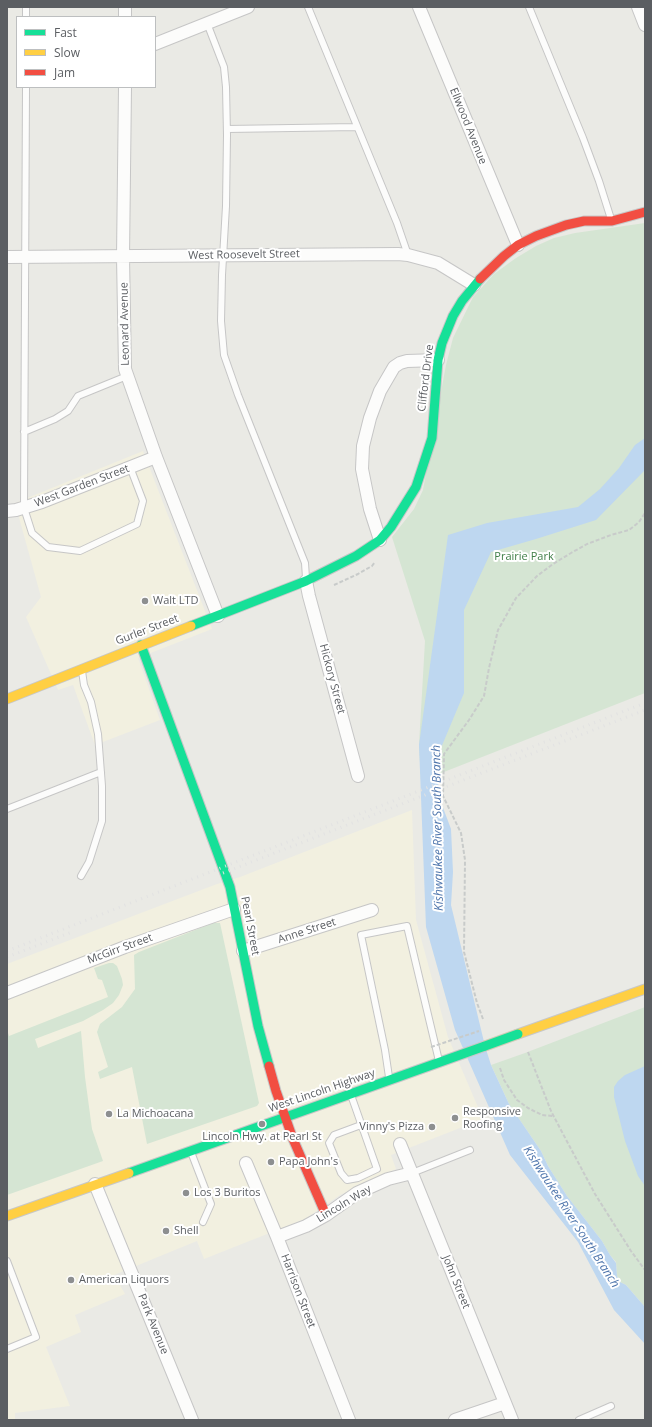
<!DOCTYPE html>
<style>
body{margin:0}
#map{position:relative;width:652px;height:1427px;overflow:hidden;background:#eaeae5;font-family:"Open Sans",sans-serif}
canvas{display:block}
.frame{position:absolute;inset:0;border:8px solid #5b5e62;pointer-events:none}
.legend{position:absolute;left:16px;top:16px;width:140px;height:72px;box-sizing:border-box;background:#fff;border:1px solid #bdbfc0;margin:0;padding:5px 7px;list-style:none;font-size:12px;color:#5b5e62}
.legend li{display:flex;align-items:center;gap:8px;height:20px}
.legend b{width:20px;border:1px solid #bdbfc0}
</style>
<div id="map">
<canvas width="652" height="1427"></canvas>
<div class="frame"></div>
<ul class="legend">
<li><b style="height:5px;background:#16e098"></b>Fast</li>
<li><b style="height:5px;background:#ffcf43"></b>Slow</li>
<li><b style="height:5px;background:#f24e42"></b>Jam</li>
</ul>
</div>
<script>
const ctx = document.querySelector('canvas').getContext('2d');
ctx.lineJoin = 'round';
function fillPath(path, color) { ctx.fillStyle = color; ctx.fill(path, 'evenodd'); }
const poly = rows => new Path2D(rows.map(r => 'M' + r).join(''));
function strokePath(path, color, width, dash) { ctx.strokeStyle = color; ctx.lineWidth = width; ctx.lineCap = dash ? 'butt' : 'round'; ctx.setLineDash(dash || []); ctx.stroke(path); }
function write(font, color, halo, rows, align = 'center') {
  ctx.font = font + ' "Open Sans",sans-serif'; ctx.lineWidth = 4; ctx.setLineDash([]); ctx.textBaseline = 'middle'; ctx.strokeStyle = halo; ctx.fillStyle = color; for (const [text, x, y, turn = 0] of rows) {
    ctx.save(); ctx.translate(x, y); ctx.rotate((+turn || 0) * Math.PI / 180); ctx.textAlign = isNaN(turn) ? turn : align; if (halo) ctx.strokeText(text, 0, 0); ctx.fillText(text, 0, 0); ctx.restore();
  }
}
fillPath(poly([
 [143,451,212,629,138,658,160,720,95,745,73,685,58,690,26,617,41,597,15,503],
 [412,810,416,920,448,1037,483,1119,391,1155,396,1169,340,1195,305,1219,204,1259,197,1241,114,1275,125,1294,75,1315,81,1332,46,1347,70,1406,15,1413,15,1420,7,1420,7,964,217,884,240,877]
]), '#f2f0e0');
fillPath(poly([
 [645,223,645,693,421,781,419,745,425,641,392,537,414,509,423,490,446,365,453,338,473,297,494,274,516,258,536,246,554,238,575,233],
 [213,923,220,923,259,1103,257,1106,147,1144,132,1067,100,1079,98,1072,108,1067,97,1032,100,1024,122,1007,135,989,134,955,139,952],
 [109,963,113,963,117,966,122,979,123,985,119,995,113,1003,103,1010,83,1021,35,1039,38,1048,81,1031,85,1077,92,1129,103,1161,7,1195,7,1030,9,1036,108,997,102,980,98,979,94,968],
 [645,1007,645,1307,626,1285,620,1282,617,1276,616,1262,610,1255,602,1241,567,1196,548,1166,541,1151,509,1104,491,1065,525,1053]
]), '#d5e5d3');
fillPath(poly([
 [645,438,645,470,596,520,536,539,491,552,464,610,464,693,438,755,439,797,451,829,453,872,451,905,485,1046,491,1065,509,1104,541,1151,548,1166,567,1196,602,1241,610,1255,616,1263,617,1276,620,1282,626,1285,645,1307,645,1344,614,1310,578,1242,510,1155,455,1030,426,927,419,745,448,535,487,523,578,507,600,489,619,468,635,445],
 [645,1066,645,1186,638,1176,625,1141,614,1097,614,1087,618,1081,625,1075]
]), '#bed7f0');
const lane = poly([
 [308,7,397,223,408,255],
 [529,7,583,138,599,181,611,219],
 [26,17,26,7],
 [207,23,224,67,226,87,227,135,226,206,222,275,221,321,224,355,238,395,305,563,306,578],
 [26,87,24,508,32,533,48,547,80,551,137,524,143,501,130,467],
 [227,129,357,127],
 [24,432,55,419,68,411,78,396,127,376],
 [7,809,101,772],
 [81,876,89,862,102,821,102,786,98,734,91,702,84,685,82,671],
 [389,1077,385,1050,361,935,407,926,439,1061],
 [351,1095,377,1169,358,1178,347,1180,341,1173,329,1143,334,1135,361,1125],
 [191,1152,211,1204,203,1222],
 [412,1173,470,1150],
 [7,1261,36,1337,7,1349],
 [579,1420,611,1406]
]);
const street = poly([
 [125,7,125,17],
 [419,7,518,245],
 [638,7,645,25],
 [155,44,248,7],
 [125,87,123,257,125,369,156,457,218,616],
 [7,257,398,254,408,255,438,263,474,285],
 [7,511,16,510,42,502,156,457],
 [380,540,370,509,362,469,363,446,370,418,380,391,394,367,400,363,407,361,438,360],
 [306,581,309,596,358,776],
 [243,951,372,910],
 [7,993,125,947,234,909],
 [400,1144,512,1420],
 [246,1163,277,1237,349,1420],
 [95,1184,192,1420],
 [277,1237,306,1226,326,1215,357,1193,388,1179,412,1173],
 [455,1420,505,1403]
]);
const fast = poly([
 [191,626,306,581,356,556,380,540,391,527,416,487,432,438,438,360,442,343,453,316,462,301,480,279],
 [141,645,230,887,258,1026,269,1066],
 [129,1173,485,1046]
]);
const slow = poly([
 [7,699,191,626],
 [518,1034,645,989],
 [7,1216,129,1173]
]);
const jam = poly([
 [480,279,504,256,518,245,536,236,566,225,584,221,612,221,645,212],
 [269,1066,276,1091,293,1139,326,1215]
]);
strokePath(lane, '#c6c6c6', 8);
strokePath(street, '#c6c6c6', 14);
strokePath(fast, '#c7c7c7', 11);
strokePath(slow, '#c7c7c7', 11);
strokePath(jam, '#c7c7c7', 11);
strokePath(poly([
 [334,585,358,574,372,566,375,562],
 [483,1019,477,1003,464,952,465,860,461,833,443,796,444,754,469,720,484,696,489,668,498,630,516,598,537,576,553,564,571,553,587,544,611,535,629,530,639,522,645,513],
 [528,1052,551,1111,562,1132,595,1194,631,1251,645,1270],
 [500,1068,504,1080,517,1100,528,1108,542,1115,553,1116]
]), '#c8cbca', 2, [4, 2]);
strokePath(lane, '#fcfcfb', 6);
strokePath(street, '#fcfcfb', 12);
strokePath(fast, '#16e098', 9);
strokePath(slow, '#ffcf43', 9);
strokePath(jam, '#f24e42', 9);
strokePath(poly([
 [223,873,645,710],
 [7,951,645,703],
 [7,957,72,932]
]), '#e2e2e2', 3, [1, 5]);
const fastBridge = poly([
 [485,1046,518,1034]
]);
strokePath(fastBridge, '#cfcbb6', 11, []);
strokePath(poly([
 [431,1047,479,1031]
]), '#c8cbca', 2, [4, 2]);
strokePath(fastBridge, '#16e098', 9);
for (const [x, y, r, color] of [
 [145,601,4,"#8d8f90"],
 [109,1114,4,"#8d8f90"],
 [455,1118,4,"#8d8f90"],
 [262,1124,4,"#8d8f90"],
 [432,1127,4,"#8d8f90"],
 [271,1162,4,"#8d8f90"],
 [186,1193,4,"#8d8f90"],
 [166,1231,4,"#8d8f90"],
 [71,1280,4,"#8d8f90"]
]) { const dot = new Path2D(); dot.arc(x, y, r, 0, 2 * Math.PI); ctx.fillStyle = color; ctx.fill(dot); strokePath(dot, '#fff', 1.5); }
write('11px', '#5b5e62', '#fff', [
 ["Ellwood Avenue",468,126,68],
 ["West Roosevelt Street",244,255,-1],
 ["Leonard Avenue",125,324,-91],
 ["Clifford Drive",426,378,-83],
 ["West Garden Street",82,486,-21],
 ["Gurler Street",147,630,-21],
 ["Hickory Street",332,679,75],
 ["Pearl Street",250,926,79],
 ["Anne Street",307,931,-18],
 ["McGirr Street",120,949,-20],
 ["West Lincoln Highway",322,1091,-19],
 ["Lincoln Way",344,1204,-31],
 ["John Street",456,1282,68],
 ["Harrison Street",298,1291,69],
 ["Park Avenue",153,1324,68]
]);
write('11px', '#3f7e47', '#fff', [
 ["Prairie Park",524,557]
]);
write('11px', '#5b5e62', '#fff', [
 ["Walt LTD",153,601],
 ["Responsive",463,1112],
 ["Roofing",463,1125],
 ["La Michoacana",117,1114],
 ["Vinny's Pizza",424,1127,"right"],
 ["Lincoln Hwy. at Pearl St",262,1137,"center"],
 ["Papa John's",279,1162],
 ["Los 3 Buritos",194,1193],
 ["Shell",174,1231],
 ["American Liquors",79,1280]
], 'left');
write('italic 12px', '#4e75ac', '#fff', [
 ["Kishwaukee River South Branch",438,828,-91],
 ["Kishwaukee River South Branch",571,1217,57]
]);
</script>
